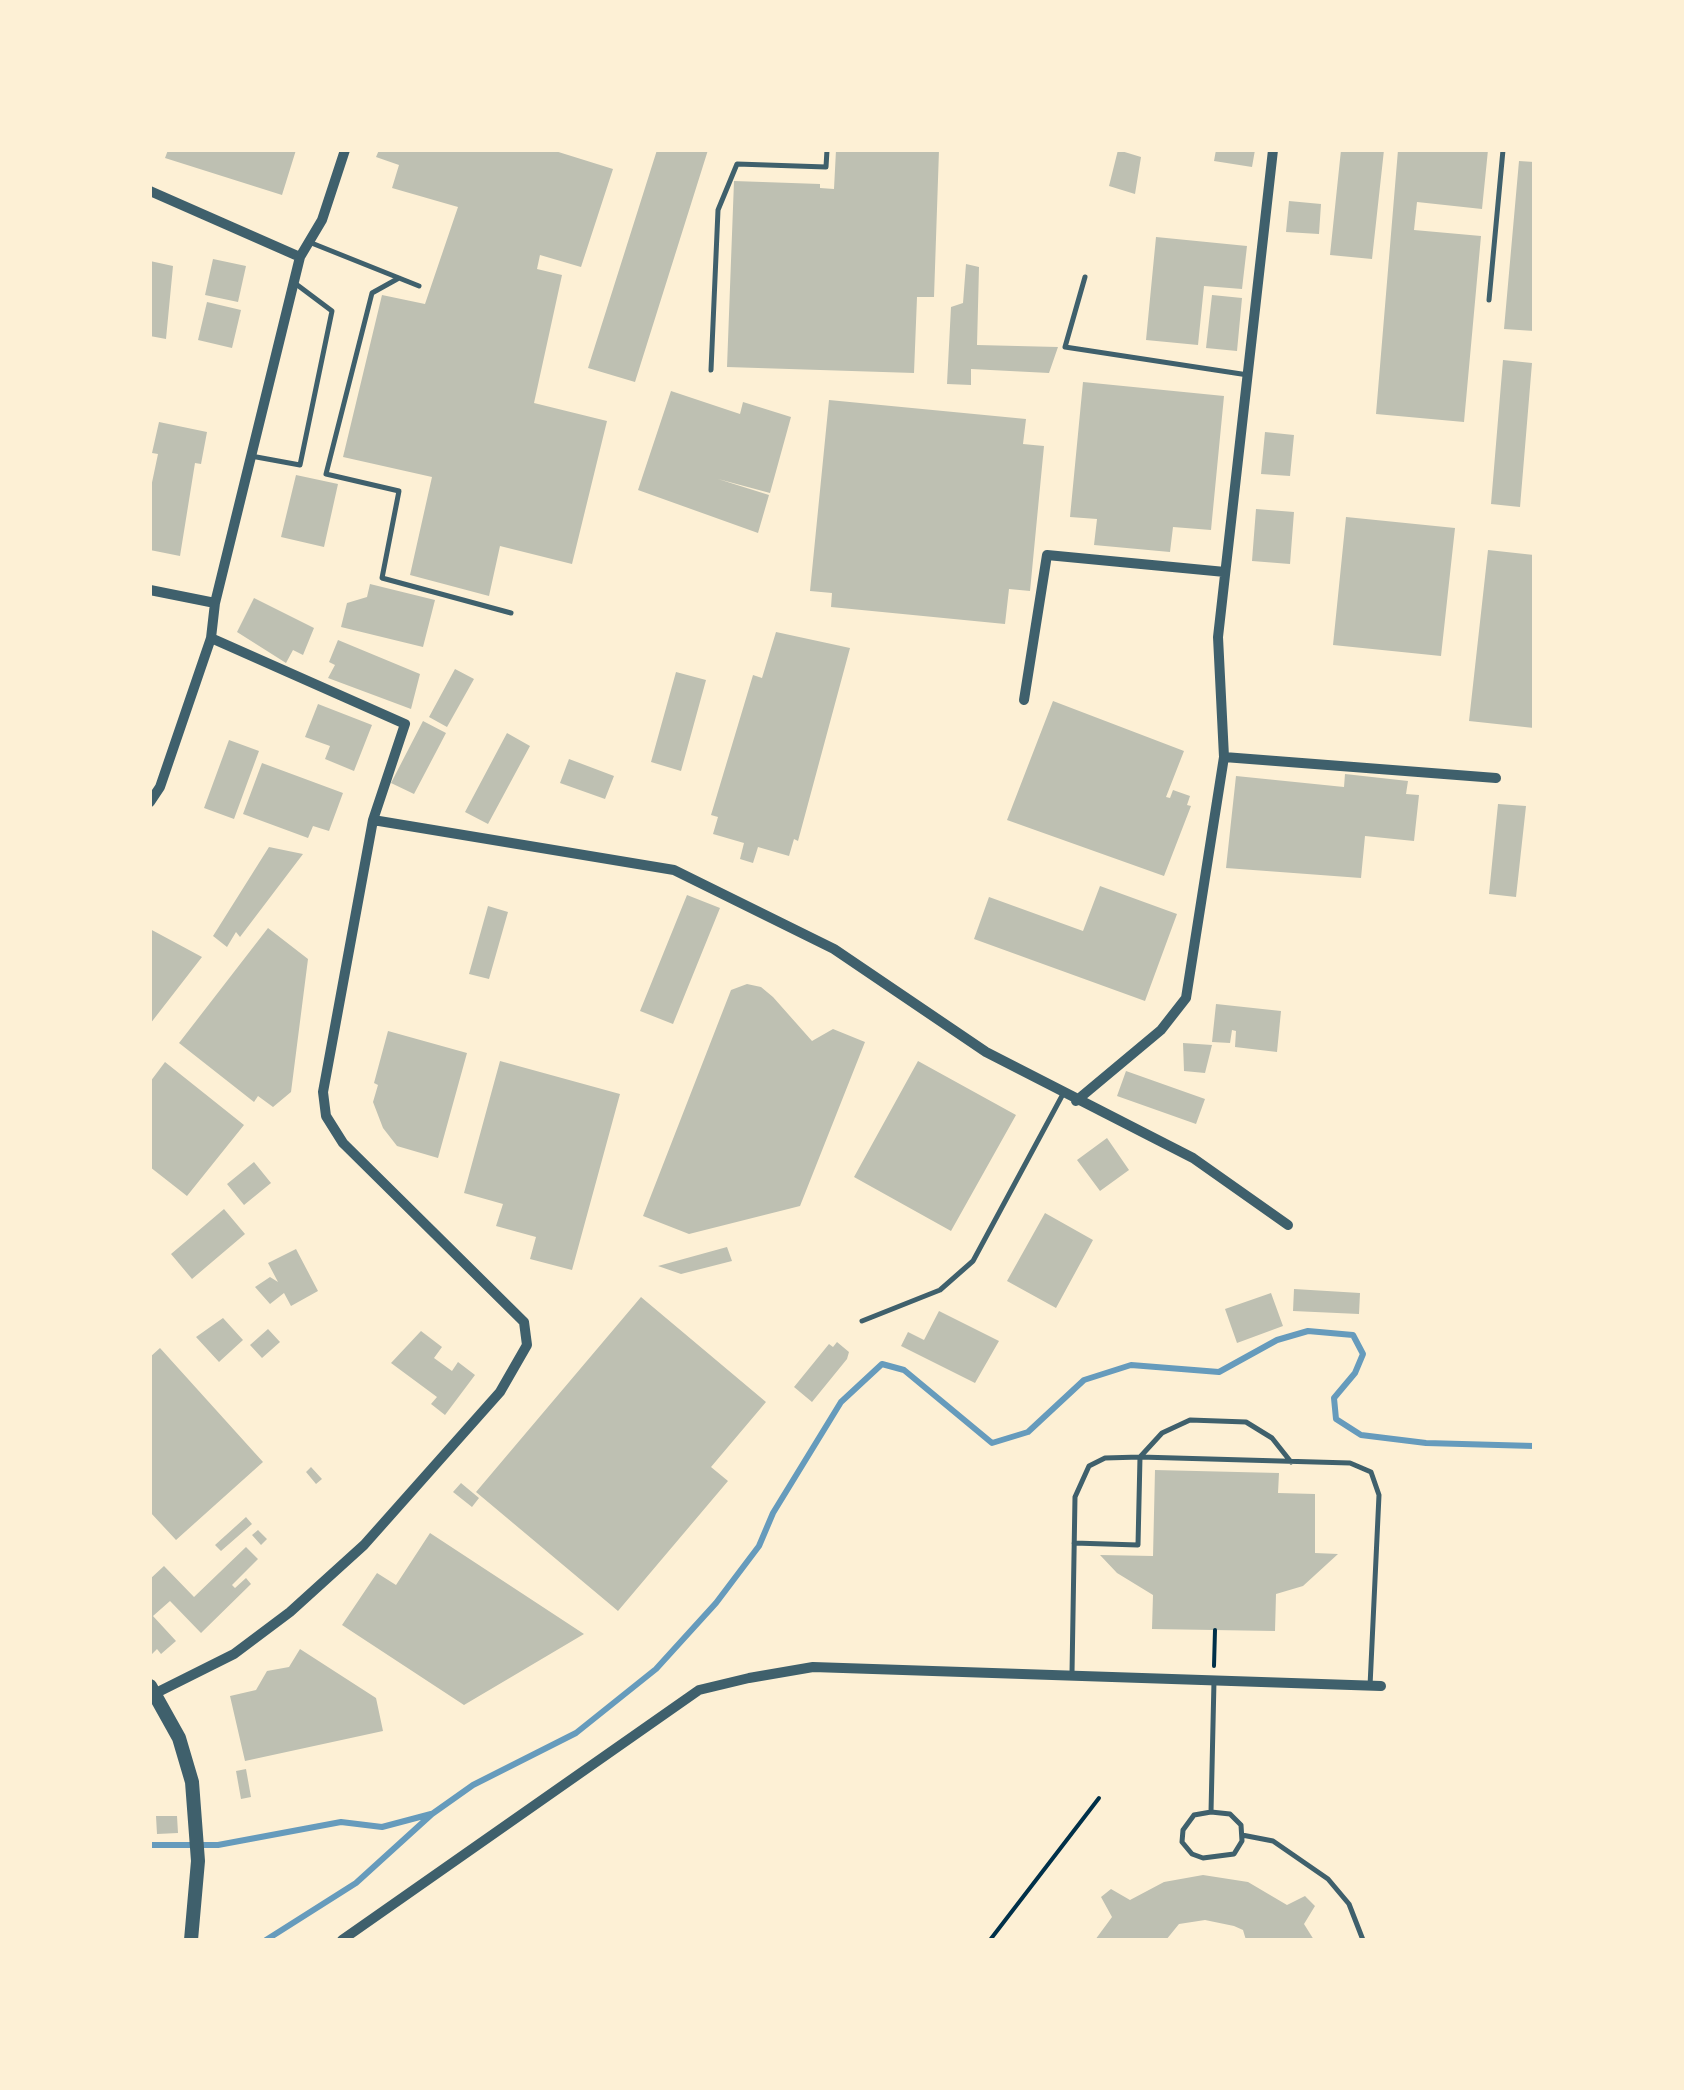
<!DOCTYPE html>
<style>
body{margin:0}
#map{position:relative;width:1684px;height:2090px;overflow:hidden;background:#fdf0d5;font-family:Ubuntu,sans-serif}
canvas{display:block}
.frame{position:absolute;inset:0;border:152px solid #fdf0d5;pointer-events:none}
</style>
<div id="map">
<canvas width="1684" height="2090"></canvas>
<div class="frame"></div>
</div>
<script>
const ctx = document.querySelector('canvas').getContext('2d');
ctx.lineJoin = 'round';
const poly = rows => new Path2D(rows.map(r => 'M' + r).join(''));
function strokePath(path, color, width, dash) { ctx.strokeStyle = color; ctx.lineWidth = width; ctx.lineCap = dash ? 'butt' : 'round'; ctx.setLineDash(dash || []); ctx.stroke(path); }
function fillPath(path, color) { ctx.fillStyle = color; ctx.fill(path, 'evenodd'); }
strokePath(poly([
 [150,1845,218,1845,341,1822,382,1827,431,1814],
 [266,1940,356,1883,432,1814,473,1785,576,1733,656,1669,716,1603,759,1546,773,1513,841,1402,882,1364,904,1370,992,1443,1028,1432,1084,1380,1131,1365,1219,1372,1277,1340,1308,1331,1353,1335,1363,1354,1355,1373,1334,1398,1336,1419,1361,1435,1426,1443,1534,1446]
]), '#669bbc', 6);
fillPath(poly([
 [168,150,296,150,282,195,165,158],
 [379,150,552,150,613,169,581,267,540,255,537,269,562,275,534,403,607,421,572,564,500,546,489,596,410,575,432,477,343,457,382,295,425,304,458,207,392,188,399,165,376,157],
 [657,150,708,150,635,382,588,368],
 [836,150,939,150,934,297,917,297,914,373,727,367,734,181,820,184,820,188,834,189],
 [1118,150,1141,157,1135,194,1109,186],
 [1216,150,1255,150,1252,167,1214,161],
 [1341,150,1384,150,1372,259,1330,255],
 [1398,150,1488,150,1482,209,1417,202,1414,230,1481,236,1464,422,1376,414],
 [1519,161,1534,162,1534,331,1504,329],
 [1289,201,1321,204,1319,234,1286,232],
 [1156,237,1247,246,1242,289,1204,286,1198,345,1146,340],
 [213,259,246,266,238,302,205,295],
 [150,261,173,266,166,339,150,336],
 [966,264,979,267,977,345,1058,347,1049,373,971,369,971,385,947,384,951,307,963,303],
 [1212,295,1242,298,1237,351,1206,348],
 [207,302,241,310,232,348,198,340],
 [1503,360,1532,363,1520,507,1491,504],
 [1083,382,1224,396,1211,530,1173,527,1170,552,1094,545,1097,519,1070,517],
 [671,391,740,414,743,402,791,417,770,493,718,479,769,495,758,533,638,490],
 [829,400,1026,419,1023,444,1044,446,1030,591,1009,589,1005,624,831,607,832,593,810,591],
 [159,422,207,432,201,464,195,463,180,556,150,550,150,492,158,454,152,453],
 [1265,432,1294,435,1290,476,1261,474],
 [296,475,338,484,324,547,281,537],
 [1256,509,1294,512,1290,564,1252,561],
 [1346,517,1455,528,1441,656,1333,645],
 [1488,550,1534,555,1534,728,1469,721],
 [370,584,435,600,423,647,341,627,347,603,367,597],
 [254,598,314,628,303,655,293,650,286,663,237,632],
 [776,632,850,648,798,841,794,839,789,856,758,847,753,863,740,859,744,843,713,834,718,817,711,815,753,675,762,678],
 [338,640,420,674,411,709,328,678,335,665,329,662],
 [455,669,474,679,447,727,429,717],
 [676,672,706,680,681,771,651,762],
 [1053,701,1184,751,1166,797,1170,798,1173,790,1190,796,1187,805,1191,806,1164,876,1007,820],
 [318,704,372,725,354,771,325,759,330,746,305,737],
 [423,721,446,733,414,794,391,783],
 [507,733,530,746,488,824,465,812],
 [229,740,259,751,234,819,204,808],
 [569,759,614,776,605,799,560,783],
 [262,763,343,793,329,831,313,826,308,838,243,814],
 [1345,774,1408,781,1406,794,1419,795,1414,841,1365,836,1361,878,1226,868,1236,776,1344,787],
 [1498,804,1526,806,1516,897,1489,894],
 [269,847,303,854,240,937,236,932,227,947,213,936],
 [1100,886,1177,914,1145,1001,974,939,989,897,1083,931],
 [687,895,720,908,673,1024,640,1011],
 [488,906,508,912,489,979,469,974],
 [268,928,308,959,291,1092,273,1107,258,1096,254,1102,179,1043],
 [150,929,202,957,150,1024],
 [747,984,761,987,773,997,812,1041,833,1029,865,1042,800,1206,689,1234,643,1216,731,990],
 [1216,1004,1281,1011,1277,1052,1235,1047,1236,1031,1232,1030,1230,1043,1212,1042],
 [388,1031,467,1053,438,1158,397,1146,383,1128,373,1102,378,1085,374,1083],
 [1183,1043,1212,1045,1205,1073,1184,1071],
 [500,1061,620,1094,572,1270,530,1259,536,1237,496,1226,503,1204,464,1193],
 [918,1061,1016,1115,951,1231,854,1177],
 [165,1062,244,1125,187,1196,150,1167,150,1082],
 [1126,1071,1205,1099,1196,1124,1117,1096],
 [1107,1138,1129,1170,1100,1191,1077,1160],
 [254,1162,271,1183,244,1205,227,1184],
 [224,1209,245,1234,192,1279,171,1254],
 [1045,1213,1093,1240,1056,1308,1007,1281],
 [727,1247,732,1261,681,1274,658,1266],
 [296,1249,318,1291,291,1306,284,1293,270,1304,255,1287,270,1277,278,1282,268,1263],
 [1294,1289,1360,1293,1359,1314,1293,1311],
 [1271,1293,1283,1326,1237,1343,1225,1309],
 [641,1297,766,1402,711,1467,728,1481,618,1611,476,1492],
 [939,1311,999,1341,975,1383,901,1346,908,1332,924,1340],
 [223,1318,243,1340,219,1362,196,1337],
 [268,1329,280,1342,262,1358,250,1345],
 [421,1331,442,1347,434,1358,452,1371,458,1362,475,1375,445,1415,431,1404,437,1397,391,1363],
 [837,1342,849,1352,847,1359,812,1402,794,1387,829,1344,833,1347],
 [160,1348,263,1462,176,1540,150,1512,150,1357],
 [311,1467,322,1479,316,1484,306,1472],
 [1155,1470,1279,1473,1278,1493,1315,1494,1315,1553,1338,1554,1303,1586,1276,1594,1275,1631,1152,1629,1153,1595,1117,1573,1100,1555,1153,1556],
 [461,1483,479,1498,472,1507,453,1492],
 [246,1517,252,1524,221,1551,215,1545],
 [258,1530,267,1539,261,1545,252,1535],
 [430,1533,584,1634,464,1705,342,1625,377,1573,396,1585],
 [246,1547,258,1559,232,1585,235,1588,246,1578,251,1584,201,1633,170,1601,153,1616,176,1641,161,1654,157,1649,150,1656,150,1579,164,1566,194,1597],
 [300,1649,376,1698,383,1731,245,1761,230,1696,256,1690,267,1671,289,1667],
 [246,1769,251,1797,241,1799,236,1771],
 [156,1816,177,1816,178,1833,157,1834],
 [1203,1875,1248,1882,1287,1905,1305,1896,1315,1906,1304,1924,1314,1940,1246,1940,1243,1930,1234,1926,1205,1920,1179,1924,1166,1940,1095,1940,1112,1917,1101,1897,1111,1889,1130,1900,1164,1882]
]), '#bec0b2');
strokePath(poly([
 [1214,1666,1215,1630],
 [990,1940,1099,1798]
]), '#003049', 4);
strokePath(poly([
 [309,242,419,286],
 [1085,277,1065,347,1248,375],
 [399,278,372,293,326,474,399,491,382,578,511,613],
 [1489,300,1503,150],
 [711,370,718,210,737,164,826,167,827,150],
 [251,456,300,465,332,311,296,284],
 [862,1321,940,1290,973,1261,1063,1094],
 [1074,1543,1138,1545,1140,1457,1162,1433,1190,1420,1246,1422,1272,1438,1291,1462],
 [1072,1673,1075,1497,1089,1466,1105,1458,1140,1457,1350,1463,1371,1472,1379,1495,1370,1686],
 [1211,1812,1230,1814,1241,1825,1242,1841,1234,1854,1203,1858,1192,1854,1182,1842,1183,1830,1194,1815,1211,1812],
 [1211,1812,1214,1681],
 [1242,1835,1273,1841,1328,1879,1349,1904,1363,1940]
]), '#3f606c', 5);
strokePath(poly([
 [150,191,300,257],
 [150,590,215,603],
 [1024,700,1047,555,1225,572],
 [1224,757,1496,778],
 [150,802,160,787,211,638,215,603,300,257,322,220,345,150],
 [373,820,674,870,834,949,986,1052,1193,1158,1288,1225],
 [1076,1101,1161,1030,1186,998,1224,757,1218,637,1273,150],
 [156,1693,234,1654,290,1612,364,1545,500,1392,527,1345,524,1322,343,1143,326,1116,323,1092,373,820,405,724,211,638],
 [342,1940,699,1690,749,1678,813,1667,1381,1686]
]), '#3f606c', 10);
strokePath(poly([
 [150,1686,179,1738,192,1782,198,1861,191,1940]
]), '#3f606c', 14);
</script>
